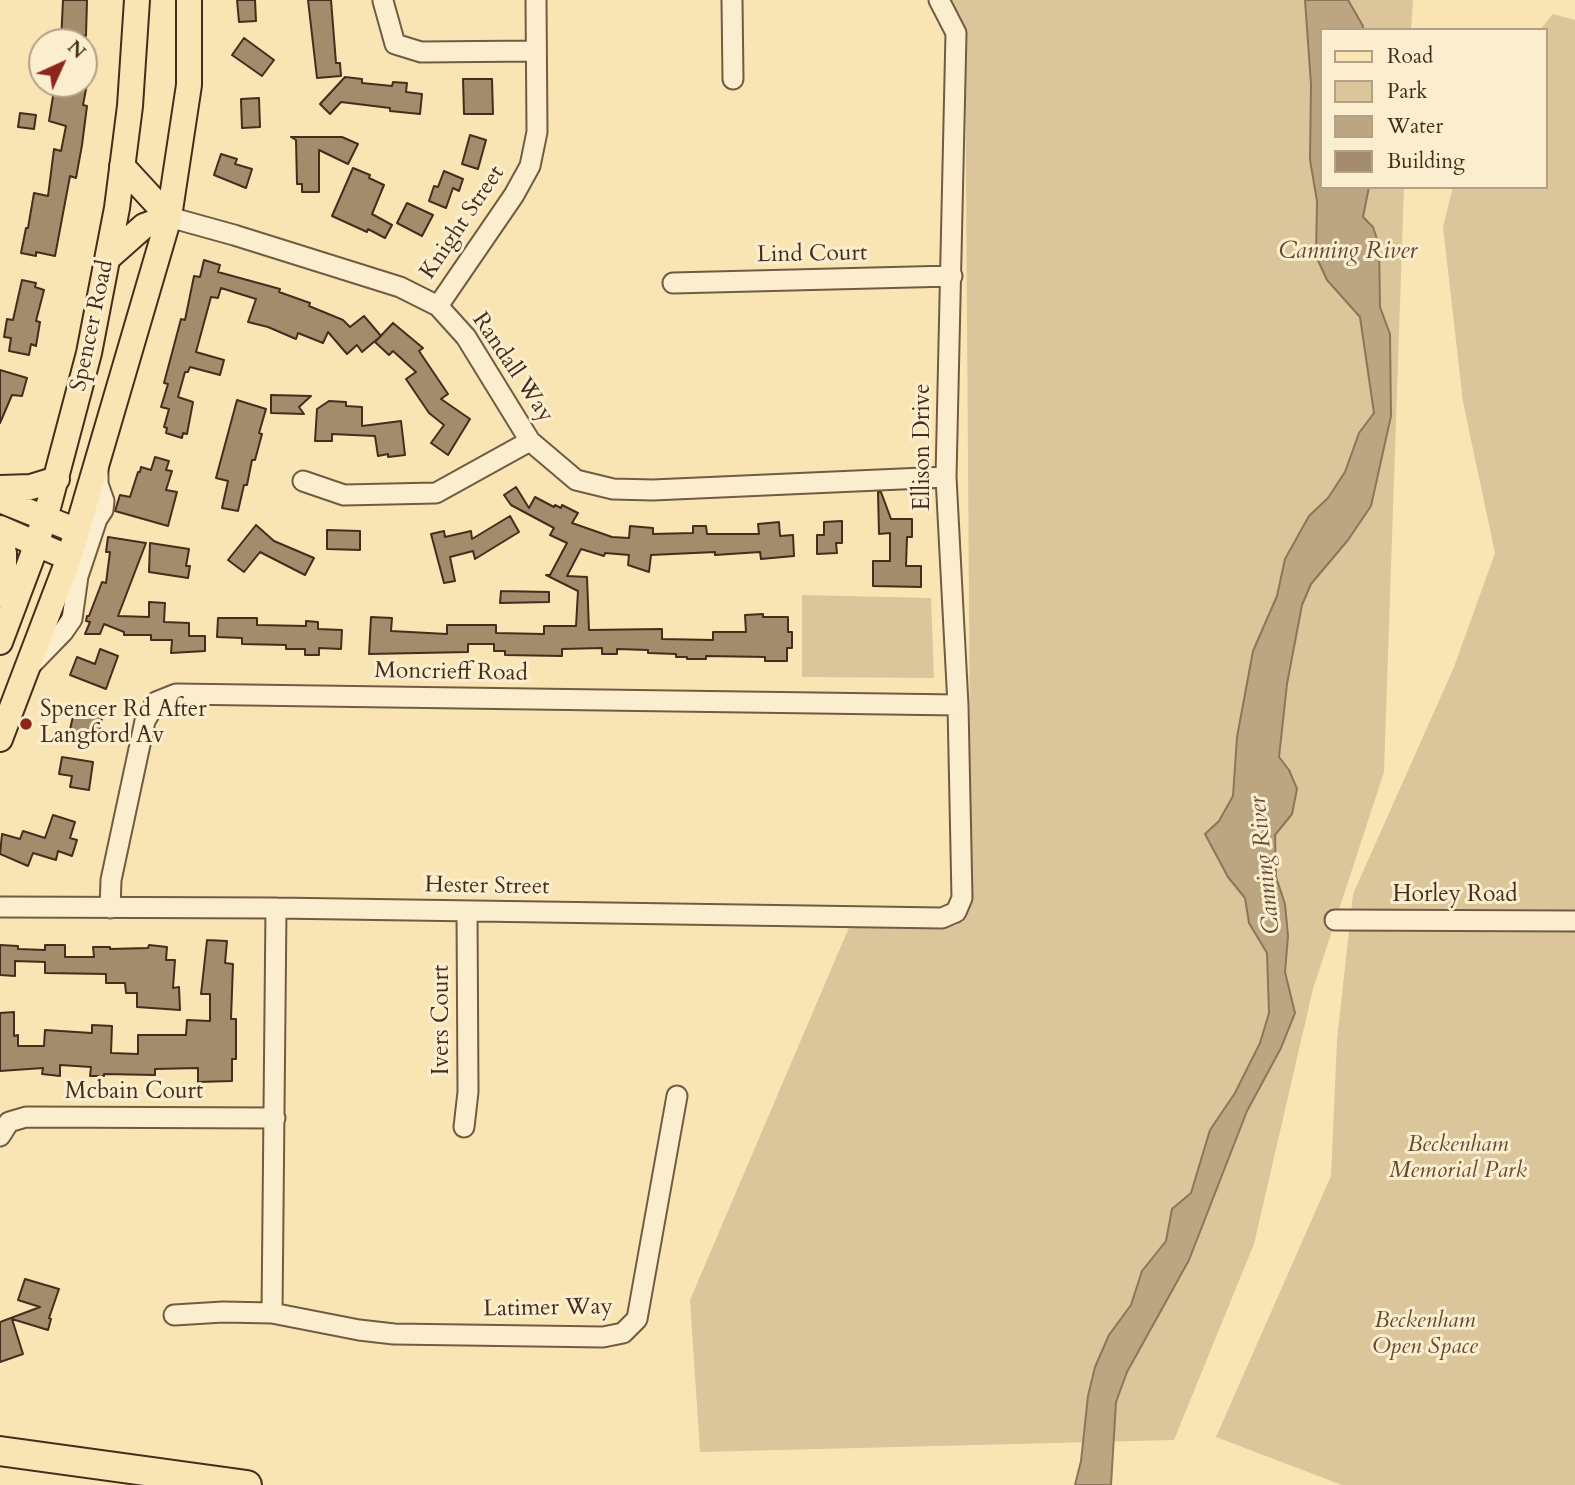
<!DOCTYPE html>
<style>
body{margin:0}
#map{position:relative;width:1575px;height:1485px;overflow:hidden;background:#f9e5b4;font-family:Cardo,serif}
canvas{display:block}
.legend{position:absolute;left:1320px;top:28px;width:228px;height:161px;box-sizing:border-box;background:#fbeece;border:2px solid #b2a087;margin:0;padding:9px 12px;list-style:none;font-size:21px;color:#452c1d}
.legend li{display:flex;align-items:center;gap:14px;height:35px}
.legend b{width:35px;border:2px solid #b2a087}
.north{position:absolute;left:28px;top:28px;width:70px;height:70px;box-sizing:border-box;background:#fbeece;border:2px solid #b2a087;border-radius:50%;rotate:45deg;font-size:19px;font-weight:700;line-height:28px;text-align:center;color:#452c1d}
.north::after{content:'';display:block;margin:auto;width:24px;height:32px;background:#8f2418;clip-path:polygon(50% 0,100% 100%,50% 72%,0 100%)}
</style>
<div id="map">
<canvas width="1575" height="1485"></canvas>
<ul class="legend">
<li><b style="height:9px;background:#f9e5b4"></b>Road</li>
<li><b style="height:19px;background:#dac69a"></b>Park</li>
<li><b style="height:19px;background:#bca681"></b>Water</li>
<li><b style="height:19px;background:#a38c6c"></b>Building</li>
</ul>
<div class="north">N</div>
</div>
<script>
const ctx = document.querySelector('canvas').getContext('2d');
ctx.lineJoin = 'round';
function fillPath(path, color) { ctx.fillStyle = color; ctx.fill(path, 'evenodd'); }
const poly = rows => new Path2D(rows.map(r => 'M' + r).join(''));
function strokePath(path, color, width, dash) { ctx.strokeStyle = color; ctx.lineWidth = width; ctx.lineCap = dash ? 'butt' : 'round'; ctx.setLineDash(dash || []); ctx.stroke(path); }
function write(font, color, halo, rows, align = 'center') {
  ctx.font = font + ' Cardo,serif'; ctx.lineWidth = 6; ctx.setLineDash([]); ctx.textBaseline = 'middle'; ctx.strokeStyle = halo; ctx.fillStyle = color; for (const [text, x, y, turn = 0] of rows) {
    ctx.save(); ctx.translate(x, y); ctx.rotate((+turn || 0) * Math.PI / 180); ctx.textAlign = isNaN(turn) ? turn : align; if (halo) ctx.strokeText(text, 0, 0); ctx.fillText(text, 0, 0); ctx.restore();
  }
}
fillPath(poly([
 [948,0,1413,0,1411,30,1321,30,1321,187,1404,187,1384,772,1313,989,1254,1244,1174,1440,700,1452,690,1300,850,925,956,926,971,895,965,28],
 [1553,14,1575,20,1575,1485,1342,1485,1216,1437,1331,1176,1337,1040,1353,894,1454,667,1495,553,1463,402,1443,227,1453,187,1545,187,1545,30,1540,30],
 [802,595,931,598,934,678,802,677]
]), '#dac69a');
const water = poly([
 [1305,0,1348,0,1363,26,1363,30,1321,30,1321,187,1369,187,1363,217,1373,227,1379,245,1380,307,1390,334,1391,416,1371,506,1348,540,1311,584,1302,605,1287,684,1279,757,1289,770,1297,789,1292,814,1275,835,1276,877,1285,904,1288,936,1285,972,1295,1013,1281,1048,1247,1111,1189,1260,1127,1372,1116,1402,1111,1485,1075,1485,1081,1461,1088,1396,1095,1367,1109,1335,1131,1305,1142,1271,1166,1241,1172,1209,1191,1193,1210,1130,1235,1093,1260,1043,1269,1013,1267,953,1249,923,1245,898,1228,877,1205,834,1219,821,1233,796,1237,737,1253,651,1277,596,1285,559,1309,516,1328,498,1345,472,1359,433,1374,413,1360,317,1327,280,1316,256,1317,201,1310,160,1311,84,1305,0]
]);
fillPath(water, '#bca681');
strokePath(water, '#8c7559', 2);
const building = poly([
 [63,0,87,0,86,36,81,35,81,42,61,42,63,0],
 [237,0,255,0,256,21,239,22,237,0],
 [308,0,331,0,336,63,340,63,341,76,317,78,308,0],
 [244,38,274,60,262,76,232,55,244,38],
 [345,77,362,79,362,83,392,86,393,82,407,83,406,92,422,94,420,114,390,111,390,108,341,102,330,114,320,104,345,77],
 [463,79,492,79,493,114,464,114,463,79],
 [55,84,87,84,83,105,87,106,82,145,76,178,70,176,55,256,36,252,36,256,21,253,26,228,28,228,34,193,48,196,54,149,61,151,66,126,49,121,55,84],
 [259,98,260,127,242,128,241,99,259,98],
 [20,113,36,115,34,129,18,127,20,113],
 [470,135,486,140,478,169,462,164,470,135],
 [291,137,342,137,358,144,348,164,319,150,319,192,302,192,302,184,297,184,296,140,291,137],
 [221,154,237,159,235,164,252,169,246,188,214,175,221,154],
 [353,168,370,175,369,178,384,185,372,214,392,225,385,238,368,229,367,232,332,216,353,168],
 [444,171,463,179,459,191,453,188,446,208,429,201,434,186,438,187,444,171],
 [407,203,433,215,422,236,397,223,407,203],
 [204,260,220,265,218,272,280,289,279,292,310,303,309,306,343,320,350,327,364,316,381,336,362,352,357,345,347,354,328,332,323,343,298,333,296,339,268,327,248,322,256,299,221,288,218,298,211,297,196,352,224,360,220,375,190,367,188,372,185,372,178,397,193,402,187,434,183,433,182,438,166,433,167,428,164,427,169,409,161,407,168,384,164,383,181,319,185,320,194,276,200,277,204,260],
 [22,280,36,283,35,287,44,290,36,321,40,322,36,346,31,344,29,355,9,351,11,338,4,337,7,319,13,320,22,280],
 [393,323,423,348,419,351,448,394,441,399,470,419,448,455,431,443,444,425,429,413,406,379,416,372,393,351,389,355,375,342,393,323],
 [0,370,27,378,22,396,12,395,0,423,0,370],
 [271,395,311,396,299,407,304,414,271,413,271,395],
 [237,400,266,409,259,433,262,434,255,460,252,460,247,485,244,485,238,511,222,508,228,481,216,478,237,400],
 [329,401,346,402,346,406,362,407,362,426,401,421,405,455,388,457,388,454,378,456,375,436,332,434,332,441,315,441,317,409,329,401],
 [155,457,169,461,166,470,172,471,166,490,177,492,168,526,115,511,120,495,130,497,138,472,140,472,141,467,151,470,155,457],
 [516,487,529,508,535,497,554,507,555,505,561,508,562,505,578,513,572,523,612,537,629,538,630,526,653,528,653,534,693,533,693,526,706,526,707,534,759,534,758,524,779,522,780,536,793,535,794,556,761,559,760,552,715,555,715,552,651,555,649,572,628,565,629,555,605,553,604,556,581,549,567,576,587,577,589,630,662,629,662,639,713,640,713,632,746,632,745,615,763,614,763,617,788,617,788,632,792,632,792,648,787,648,787,661,765,661,765,657,706,656,706,659,687,659,687,657,676,657,676,654,648,653,648,650,617,649,617,654,602,654,602,648,562,649,562,656,505,655,505,651,494,651,494,644,468,644,468,652,369,654,371,617,392,618,391,631,447,634,447,625,496,625,496,633,544,634,544,626,576,626,578,591,546,575,550,575,567,543,550,535,554,528,511,505,504,495,516,487],
 [878,492,881,492,891,519,912,519,912,537,907,537,906,566,921,566,921,587,873,586,873,561,890,561,890,533,879,534,878,492],
 [510,516,519,532,475,559,473,551,450,557,455,581,444,583,431,534,444,531,445,537,471,531,472,539,510,516],
 [842,521,842,543,836,543,837,553,817,554,817,535,824,535,824,522,842,521],
 [256,525,274,541,314,558,305,575,260,552,244,572,228,560,256,525],
 [327,530,360,531,360,550,327,549,327,530],
 [108,537,146,543,118,616,149,617,149,602,165,603,164,622,189,623,189,636,205,636,205,651,171,653,172,640,151,640,151,635,124,635,124,632,104,624,100,634,85,634,90,622,86,621,87,616,89,616,102,582,106,583,110,552,106,552,108,537],
 [150,543,189,549,186,566,190,566,188,578,149,572,150,543],
 [501,591,549,592,549,602,500,603,501,591],
 [218,618,257,618,257,625,306,626,306,621,318,622,318,629,342,630,341,649,319,648,319,655,305,655,305,649,286,649,286,645,242,644,242,638,217,637,218,618],
 [100,649,118,656,106,689,70,675,77,657,95,664,100,649],
 [93,705,104,709,97,741,69,734,74,712,89,716,93,705],
 [62,757,93,762,89,790,70,787,72,776,59,774,62,757],
 [53,815,75,822,70,838,77,840,72,856,58,851,56,860,33,853,28,866,0,854,2,834,20,839,23,831,45,838,53,815],
 [207,940,227,941,225,963,233,964,231,1019,236,1019,236,1059,232,1059,232,1081,198,1082,198,1068,155,1069,155,1075,104,1074,104,1076,90,1076,91,1067,60,1065,60,1076,42,1074,43,1068,0,1071,0,1013,14,1012,14,1036,18,1035,18,1046,44,1046,45,1030,92,1033,92,1025,112,1026,111,1053,138,1054,138,1035,186,1035,187,1020,210,1021,210,994,201,994,207,940],
 [0,945,18,946,18,949,45,950,45,945,65,945,65,957,94,957,93,947,110,947,110,949,148,948,149,945,167,947,166,960,175,960,173,988,179,987,180,1010,137,1007,137,993,126,993,125,983,106,983,106,974,45,973,45,962,15,961,15,976,0,975,0,945],
 [25,1279,59,1289,49,1318,51,1319,48,1330,12,1319,23,1354,0,1362,0,1322,40,1307,18,1300,25,1279]
]);
fillPath(building, '#a38c6c');
strokePath(building, '#452c1d', 2);
const minor = poly([
 [732,0,733,79],
 [383,1,395,44,421,52,536,51],
 [169,217,234,235,400,287,438,306,466,337,530,441,576,480,613,489,653,490,946,477],
 [673,283,952,276],
 [438,306,514,195,530,166,537,132,536,0],
 [303,481,344,495,436,493,530,441],
 [31,665,63,632,72,619,78,576,97,519,103,510,104,501,98,484,98,466],
 [0,907,276,908,942,918,956,912,962,898,958,705,946,477,956,33,939,0],
 [110,908,111,880,145,721,156,702,176,694,958,705],
 [1335,920,1575,921],
 [464,1127,468,1092,467,911],
 [0,1136,9,1122,26,1117,275,1118],
 [272,1313,276,908],
 [174,1315,223,1312,272,1313,359,1330,394,1334,603,1337,623,1333,637,1319,677,1096]
]);
const major = poly([
 [122,166,169,217],
 [108,258,144,226,169,217],
 [0,488,31,487,57,479],
 [0,500,77,531],
 [0,528,69,558],
 [0,538,4,553,4,576,0,595],
 [0,642,32,557,49,504,89,353,117,208,130,106,137,0],
 [0,739,69,558,169,217,189,85,189,0]
]);
const highway = poly([
 [0,1451,247,1485]
]);
strokePath(minor, '#725a43', 23);
strokePath(major, '#452c1d', 28);
strokePath(highway, '#452c1d', 32);
strokePath(minor, '#fbeece', 19);
strokePath(major, '#f9e5b4', 24);
strokePath(highway, '#f9e5b4', 28);
for (const [x, y, r, color] of [
 [26,724,7,"#8f2418"]
]) { const dot = new Path2D(); dot.arc(x, y, r, 0, 2 * Math.PI); ctx.fillStyle = color; ctx.fill(dot); strokePath(dot, '#fbeece', 2.5); }
write('23px', '#452c1d', '#fbeece', [
 ["Knight Street",463,223,-56],
 ["Lind Court",812,255,-1],
 ["Spencer Road",93,326,-78],
 ["Randall Way",512,368,56],
 ["Ellison Drive",924,447,-90],
 ["Moncrieff Road",451,673,1],
 ["Hester Street",487,887,1],
 ["Horley Road",1455,896],
 ["Ivers Court",443,1020,-90],
 ["Mcbain Court",134,1093],
 ["Latimer Way",548,1309,-1]
]);
write('23px', '#452c1d', '#fbeece', [
 ["Spencer Rd After",40,711],
 ["Langford Av",40,737]
], 'left');
write('italic 23px', '#634b36', '#fbeece', [
 ["Beckenham",1458,1146],
 ["Memorial Park",1458,1172],
 ["Beckenham",1425,1322],
 ["Open Space",1425,1348]
]);
write('italic 24px', '#634a36', '#fbeece', [
 ["Canning River",1348,252],
 ["Canning River",1266,865,-96]
]);
</script>
